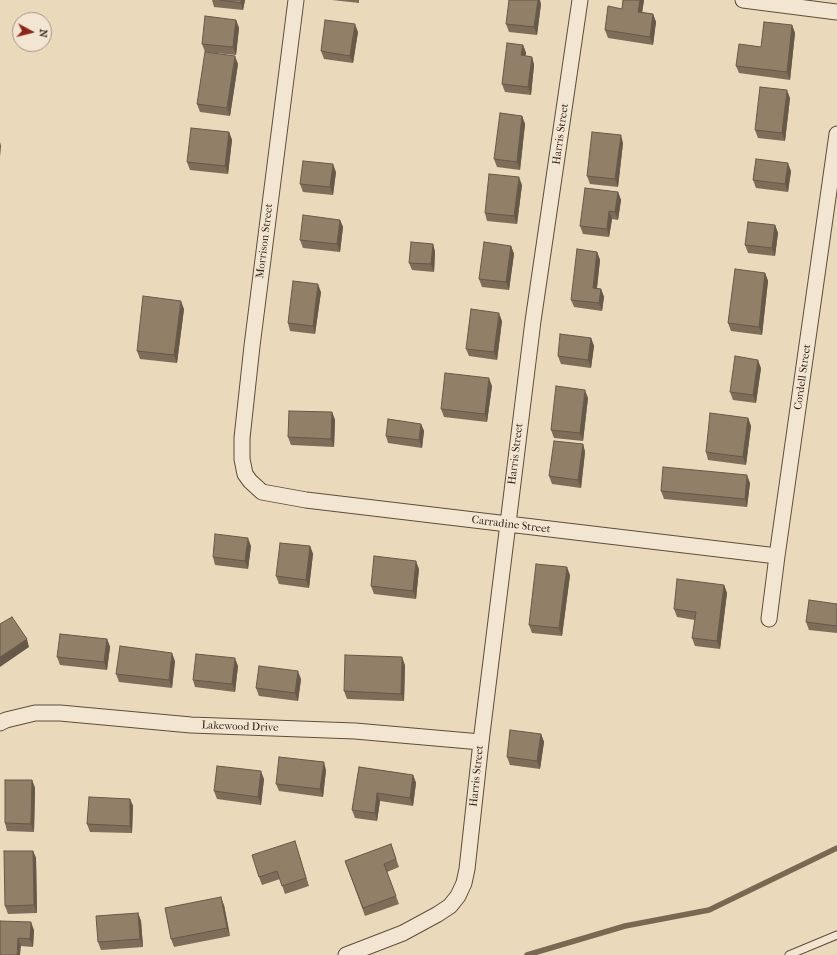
<!DOCTYPE html>
<style>
body{margin:0}
#map{position:relative;width:837px;height:955px;overflow:hidden;background:#ebd9bb;font-family:"IM FELL French Canon",serif}
canvas{display:block}
.north{position:absolute;left:12px;top:12px;width:40px;height:40px;box-sizing:border-box;background:#f2e6d3;border:1px solid #a49685;border-radius:50%;rotate:97deg;font-size:11px;font-weight:700;line-height:16px;text-align:center;color:#301e0f}
.north::after{content:'';display:block;margin:auto;width:14px;height:18px;background:#8f2418;clip-path:polygon(50% 0,100% 100%,50% 72%,0 100%)}
</style>
<div id="map">
<canvas width="837" height="955"></canvas>
<div class="north">N</div>
</div>
<script>
const ctx = document.querySelector('canvas').getContext('2d');
ctx.lineJoin = 'round';
const poly = rows => new Path2D(rows.map(r => 'M' + r).join(''));
function strokePath(path, color, width, dash) { ctx.strokeStyle = color; ctx.lineWidth = width; ctx.lineCap = dash ? 'butt' : 'round'; ctx.setLineDash(dash || []); ctx.stroke(path); }
function fillPath(path, color) { ctx.fillStyle = color; ctx.fill(path, 'evenodd'); }
function write(font, color, halo, rows, align = 'center') {
  ctx.font = font + ' "IM FELL French Canon",serif'; ctx.lineWidth = 3; ctx.setLineDash([]); ctx.textBaseline = 'middle'; ctx.strokeStyle = halo; ctx.fillStyle = color; for (const [text, x, y, turn = 0] of rows) {
    ctx.save(); ctx.translate(x, y); ctx.rotate((+turn || 0) * Math.PI / 180); ctx.textAlign = isNaN(turn) ? turn : align; if (halo) ctx.strokeText(text, 0, 0); ctx.fillText(text, 0, 0); ctx.restore();
  }
}
strokePath(poly([
 [527,955,625,926,709,910,837,848]
]), '#7a6853', 5.5);
const service = poly([
 [789,955,837,935]
]);
const minor = poly([
 [296,0,252,346,242,438,242,459,245,474,250,481,262,492,306,500,777,556],
 [743,0,837,12],
 [769,619,777,556,837,134],
 [0,723,6,720,35,713,60,713,191,725,355,731,481,742],
 [346,955,403,933,438,914,450,906,458,896,464,883,467,869,481,742,533,321,580,0]
]);
strokePath(service, '#5f4d3a', 9);
strokePath(minor, '#5f4d3a', 17);
strokePath(service, '#f2e6d3', 7);
strokePath(minor, '#f2e6d3', 15);
fillPath(poly([
 [212,0,245,0,243,10,214,7],
 [332,0,359,0,359,3],
 [623,0,644,0,642,12,653,14,656,22,653,45,608,38,605,30,622,9],
 [541,4,537,35,509,32,506,24],
 [236,20,239,28,236,55,205,52,202,44],
 [792,25,795,33,790,80,739,73,736,66,761,47],
 [358,32,353,63,324,59,321,51],
 [523,45,526,53,525,56,532,57,534,65,531,95,505,92,502,84],
 [238,64,230,116,200,112,197,104],
 [790,98,785,141,758,138,755,130],
 [522,116,525,124,520,170,497,167,494,159],
 [229,132,232,140,228,174,190,170,187,162],
 [623,143,618,187,590,184,587,176],
 [791,171,788,192,756,188,753,180],
 [336,172,333,195,303,192,300,184],
 [522,185,517,224,487,221,485,213],
 [618,192,621,200,618,220,612,219,609,237,583,234,580,226],
 [340,220,343,227,340,252,303,248,300,240],
 [775,225,778,233,775,256,748,253,745,245],
 [433,244,435,252,434,272,412,270,409,263],
 [511,246,514,254,509,290,482,287,479,279],
 [597,252,600,260,597,288,601,289,604,297,602,311,574,307,571,300],
 [765,273,768,281,762,335,731,331,728,323],
 [321,292,315,334,290,331,288,323],
 [184,309,177,363,140,359,137,351],
 [502,321,497,360,469,356,466,349],
 [591,338,594,346,591,368,561,364,558,356],
 [761,368,756,403,733,400,730,392],
 [492,386,487,422,444,417,441,409],
 [588,398,583,441,554,438,551,430],
 [332,412,335,420,334,447,291,445,288,437],
 [748,418,751,426,746,465,708,460,706,452],
 [421,424,424,431,422,448,388,443,386,436],
 [583,444,585,452,581,488,552,484,549,476],
 [750,483,747,507,664,499,661,491],
 [251,546,248,569,215,565,213,557],
 [310,546,313,554,309,588,279,584,276,576],
 [419,569,416,599,374,594,371,586],
 [570,575,562,636,532,633,529,625],
 [724,585,727,593,720,649,695,646,692,638,695,620,677,617,674,609],
 [837,604,837,633,809,630,806,622],
 [107,639,110,647,107,670,60,665,57,657],
 [175,661,172,688,119,682,116,674],
 [405,665,404,701,347,699,344,691],
 [238,666,235,692,195,687,193,680],
 [301,679,298,701,259,696,256,688],
 [541,734,544,742,540,769,510,765,507,757],
 [359,767,413,775,416,783,413,806,380,801,377,821,355,818,352,810],
 [326,770,323,797,279,791,276,784],
 [264,779,261,805,217,799,214,791],
 [32,780,35,788,34,832,7,831,5,823],
 [130,799,133,806,132,833,90,832,87,824],
 [295,841,309,886,285,894,280,879,262,885,259,877],
 [391,844,399,867,387,872,399,904,365,916,345,861],
 [33,851,36,858,37,913,8,914,5,906],
 [224,905,230,936,174,947,171,939],
 [138,913,141,921,143,947,101,950,98,942],
 [0,921,34,930,33,947,21,946]
]), '#7d6d59');
fillPath(poly([
 [241,0,245,0,243,10,241,3],
 [538,0,540,0,541,4,537,35,534,27],
 [640,0,644,0,641,20,638,12],
 [653,14,656,22,653,45,650,37],
 [236,20,239,28,236,55,233,47],
 [355,24,358,32,353,63,350,56],
 [792,25,795,33,790,80,787,72],
 [523,45,526,53,524,63,521,55],
 [235,56,238,64,230,116,227,108],
 [532,57,534,65,531,95,528,87],
 [787,90,790,98,785,141,782,133],
 [522,116,525,124,520,170,517,162],
 [229,132,232,140,228,174,225,166],
 [621,135,623,143,618,187,615,179],
 [0,142,1,146,0,157],
 [788,163,791,171,788,192,785,184],
 [333,164,336,172,333,195,330,187],
 [519,177,522,185,517,224,514,216],
 [618,192,621,200,618,220,615,212],
 [609,211,612,219,609,237,607,229],
 [340,220,343,227,340,252,337,244],
 [775,225,778,233,775,256,772,248],
 [433,244,435,252,434,272,431,264],
 [511,246,514,254,509,290,506,282],
 [597,252,600,260,596,296,593,288],
 [765,273,768,281,762,335,759,327],
 [318,284,321,292,315,334,313,326],
 [601,289,604,297,602,311,599,303],
 [181,301,184,309,177,363,174,355],
 [499,313,502,321,497,360,494,352],
 [591,338,594,346,591,368,588,360],
 [758,360,761,368,756,403,753,395],
 [489,378,492,386,487,422,485,414],
 [585,390,588,398,583,441,580,433],
 [332,412,335,420,334,447,331,439],
 [748,418,751,426,746,465,743,457],
 [421,424,424,431,422,448,419,440],
 [583,444,585,452,581,488,578,480],
 [747,475,750,483,747,507,745,499],
 [248,538,251,546,248,569,245,561],
 [310,546,313,554,309,588,306,580],
 [416,561,419,569,416,599,413,591],
 [567,567,570,575,562,636,559,628],
 [724,585,727,593,720,649,717,641],
 [27,639,29,647,0,667,0,657],
 [107,639,110,647,107,670,104,662],
 [172,653,175,661,172,688,169,680],
 [402,657,405,665,404,701,401,694],
 [235,658,238,666,235,692,232,684],
 [298,671,301,679,298,701,295,693],
 [541,734,544,742,540,769,537,761],
 [324,762,326,770,323,797,320,789],
 [261,771,264,779,261,805,258,797],
 [413,775,416,783,413,806,410,798],
 [32,780,35,788,34,832,31,824],
 [377,793,380,801,377,821,375,813],
 [130,799,133,806,132,833,130,826],
 [33,851,36,858,37,913,34,905],
 [221,897,224,905,230,936,227,928],
 [138,913,141,921,143,947,140,939],
 [31,922,34,930,33,947,30,939],
 [18,938,21,946,20,955,17,955]
]), '#665949');
const building = poly([
 [220,0,241,0,241,3,220,0],
 [509,0,538,0,534,27,506,24,509,0],
 [623,0,640,0,638,12,653,14,650,37,605,30,608,6,622,9,623,0],
 [205,16,236,20,233,47,202,44,205,16],
 [325,20,355,24,350,56,321,51,325,20],
 [764,22,792,25,787,72,736,66,739,44,761,47,764,22],
 [507,43,523,45,521,55,532,57,528,87,502,84,507,43],
 [205,52,235,56,227,108,197,104,205,52],
 [760,87,787,90,782,133,755,130,760,87],
 [500,113,522,116,517,162,494,159,500,113],
 [191,128,229,132,225,166,187,162,191,128],
 [592,132,621,135,615,179,587,176,592,132],
 [756,159,788,163,785,184,753,180,756,159],
 [303,161,333,164,330,187,300,184,303,161],
 [489,174,519,177,514,216,485,213,489,174],
 [585,188,618,192,615,212,609,211,607,229,580,226,585,188],
 [303,215,340,220,337,244,300,240,303,215],
 [748,222,775,225,772,248,745,245,748,222],
 [411,242,433,244,431,264,409,263,411,242],
 [484,242,511,246,506,282,479,279,484,242],
 [577,249,597,252,593,288,601,289,599,303,571,300,577,249],
 [735,269,765,273,759,327,728,323,735,269],
 [293,281,318,284,313,326,288,323,293,281],
 [143,296,181,301,174,355,137,351,143,296],
 [471,309,499,313,494,352,466,349,471,309],
 [560,334,591,338,588,360,558,356,560,334],
 [735,356,758,360,753,395,730,392,735,356],
 [445,373,489,378,485,414,441,409,445,373],
 [556,386,585,390,580,433,551,430,556,386],
 [289,411,332,412,331,439,288,437,289,411],
 [710,413,748,418,743,457,706,452,710,413],
 [388,419,421,424,419,440,386,436,388,419],
 [554,441,583,444,578,480,549,476,554,441],
 [663,467,747,475,745,499,661,491,663,467],
 [215,534,248,538,245,561,213,557,215,534],
 [280,543,310,546,306,580,276,576,280,543],
 [374,556,416,561,413,591,371,586,374,556],
 [536,564,567,567,559,628,529,625,536,564],
 [677,579,724,585,717,641,692,638,696,612,674,609,677,579],
 [809,600,837,604,837,626,806,622,809,600],
 [12,617,27,639,0,657,0,624,12,617],
 [60,634,107,639,104,662,57,657,60,634],
 [120,646,172,653,169,680,116,674,120,646],
 [196,654,235,658,232,684,193,680,196,654],
 [345,655,402,657,401,694,344,691,345,655],
 [259,666,298,671,295,693,256,688,259,666],
 [510,730,541,734,537,761,507,757,510,730],
 [279,757,324,762,320,789,276,784,279,757],
 [217,766,261,771,258,797,214,791,217,766],
 [359,767,413,775,410,798,377,793,375,813,352,810,359,767],
 [5,780,32,780,31,824,5,823,5,780],
 [89,797,130,799,130,826,87,824,89,797],
 [295,841,306,878,282,886,277,871,259,877,252,855,295,841],
 [391,844,396,859,384,864,396,896,363,908,345,861,391,844],
 [4,851,33,851,34,905,5,906,4,851],
 [221,897,227,928,171,939,165,908,221,897],
 [138,913,140,939,98,942,96,916,138,913],
 [0,921,31,922,30,939,18,938,17,955,0,955,0,921]
]);
fillPath(building, '#917f68');
strokePath(building, '#665949', 1);
write('11px', '#301e0f', '#f2e6d3', [
 ["Harris Street",561,134,-82],
 ["Morrison Street",265,241,-83],
 ["Cordell Street",803,377,-82],
 ["Harris Street",516,454,-83],
 ["Carradine Street",511,525,7],
 ["Lakewood Drive",240,727,2],
 ["Harris Street",477,776,-84]
]);
</script>
